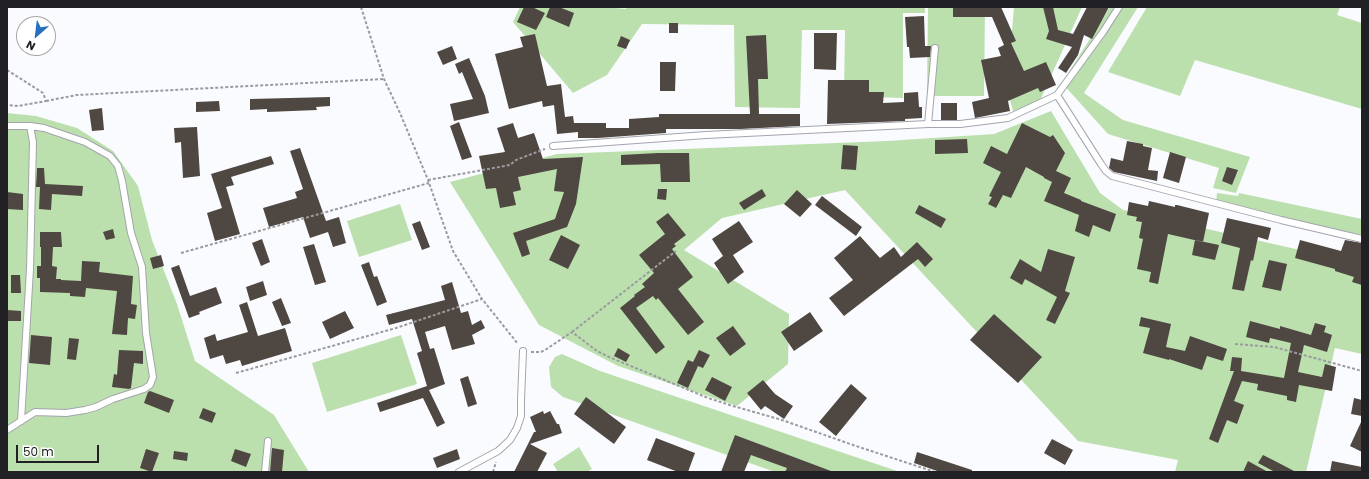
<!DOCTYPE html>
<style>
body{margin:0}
#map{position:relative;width:1369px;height:479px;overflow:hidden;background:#fafbff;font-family:Poppins,sans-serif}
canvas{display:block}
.frame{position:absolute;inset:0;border:8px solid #212125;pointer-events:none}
.north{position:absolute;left:16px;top:16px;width:40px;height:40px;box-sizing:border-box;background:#fff;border:1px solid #a6a6a8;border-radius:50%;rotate:208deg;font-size:11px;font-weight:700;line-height:16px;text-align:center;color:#212125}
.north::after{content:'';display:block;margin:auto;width:14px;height:18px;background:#266ebe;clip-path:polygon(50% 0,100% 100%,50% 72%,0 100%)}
.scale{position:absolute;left:16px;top:445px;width:83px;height:18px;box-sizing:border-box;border:2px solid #212125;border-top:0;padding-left:5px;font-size:12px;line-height:14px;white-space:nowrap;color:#212125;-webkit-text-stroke:3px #fff;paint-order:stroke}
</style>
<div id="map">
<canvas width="1369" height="479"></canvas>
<div class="frame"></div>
<div class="north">N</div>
<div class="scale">50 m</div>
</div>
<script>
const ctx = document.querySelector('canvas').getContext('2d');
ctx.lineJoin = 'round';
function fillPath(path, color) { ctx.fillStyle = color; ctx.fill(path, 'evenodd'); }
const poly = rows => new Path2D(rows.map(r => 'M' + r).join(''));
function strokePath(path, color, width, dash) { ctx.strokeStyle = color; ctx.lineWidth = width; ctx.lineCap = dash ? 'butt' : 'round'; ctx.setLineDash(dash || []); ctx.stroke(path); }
fillPath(poly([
 [520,7,605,7,626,9,626,7,925,7,925,13,903,13,903,98,844,96,845,30,802,30,800,108,735,107,734,25,642,24,607,75,573,93,513,22],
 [928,7,985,7,984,96,927,96],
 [1014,7,1082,7,1039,103,1013,111,1007,90],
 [1110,7,1138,7,1084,93,1123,120,1250,157,1236,193,1213,188,1219,168,1108,134,1062,83],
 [1147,7,1340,7,1337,15,1362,23,1362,109,1195,60,1180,96,1108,72],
 [1051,111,1100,193,1123,210,1362,264,1362,354,1335,348,1306,472,1175,472,1178,460,1078,441,845,190,722,218,684,250,789,314,788,364,737,406,618,366,539,325,450,182,557,154,887,141,994,134],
 [7,113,36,116,77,128,113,151,138,186,152,240,177,304,195,361,274,415,309,472,7,472],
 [1217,193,1238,196,1239,193,1362,219,1362,235,1216,204],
 [400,204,412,240,359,257,347,221],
 [401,335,417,384,327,412,312,363],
 [562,354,600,371,900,472,775,472,563,397,551,387,549,367,555,357],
 [579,447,592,469,587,472,558,472,553,464]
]), '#bbe0ae');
fillPath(poly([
 [524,7,532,7,545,13,536,30,517,22],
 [550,7,559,7,574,13,569,27,546,17],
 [953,7,1001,7,1016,41,1011,43,1024,71,1046,62,1056,85,1040,92,1038,88,1008,101,1010,111,975,118,972,102,989,98,981,60,1001,56,998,48,1004,45,992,17,953,17],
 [1043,7,1053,7,1058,30,1073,34,1087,7,1109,7,1092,39,1084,35,1078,55,1066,73,1058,68,1072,47,1046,39,1049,31],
 [924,16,925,46,931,46,930,57,910,58,909,47,907,47,905,17],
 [669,23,678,23,678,33,669,33],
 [814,33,837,33,836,70,814,69],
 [535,34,547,86,561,84,565,117,573,116,574,123,606,123,606,128,629,128,629,119,659,117,659,114,750,114,746,36,766,35,768,79,758,79,759,114,800,114,800,126,740,129,666,129,666,133,598,138,578,138,578,132,557,134,554,105,543,107,542,101,509,109,495,54,523,47,520,37],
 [621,36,630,40,626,49,617,46],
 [452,46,457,59,443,65,437,52],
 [469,58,485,96,489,113,454,121,450,104,473,99,462,72,459,74,455,64],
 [660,62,676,62,675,91,660,91],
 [828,80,869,80,869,92,884,92,883,103,904,102,904,93,918,92,919,107,922,107,922,118,905,119,905,121,827,124],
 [330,97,330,106,316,107,317,110,267,112,267,109,250,110,250,99],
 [219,101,220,111,196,112,196,102],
 [941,103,957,103,957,120,941,120],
 [102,108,104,130,92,131,89,110],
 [459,122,472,157,462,160,450,126],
 [513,123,518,138,534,133,543,159,583,157,576,204,567,227,526,241,530,254,522,257,513,233,555,219,564,192,554,191,557,169,518,177,521,190,513,192,516,205,500,208,496,188,486,189,479,156,505,152,497,128],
 [1022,123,1050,137,1053,135,1065,153,1056,171,1071,178,1064,193,1081,200,1081,201,1116,214,1110,232,1093,225,1089,237,1075,231,1079,215,1044,201,1052,182,1044,178,1044,177,1026,167,1011,198,1003,195,996,208,988,204,992,197,989,196,1001,172,983,163,991,146,1007,154],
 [197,127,200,176,183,178,181,142,175,143,174,128],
 [967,139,968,153,935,154,935,140],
 [1127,141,1143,144,1143,146,1152,148,1148,170,1158,171,1157,181,1114,172,1109,168,1111,158,1123,161],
 [843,145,858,146,856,170,841,169],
 [300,148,326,221,339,217,346,243,333,247,328,232,310,238,303,217,269,227,263,208,297,198,295,192,303,189,290,151],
 [1170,152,1186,157,1179,183,1163,178],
 [658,153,689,153,690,182,661,182,660,164,621,165,621,155],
 [271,156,274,164,231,177,234,185,226,187,240,234,215,241,207,213,222,208,211,174],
 [1227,167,1238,170,1232,185,1222,181],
 [37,168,44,168,45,184,83,186,82,196,52,194,51,210,39,209,40,187,36,187],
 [658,189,667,189,666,200,657,199],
 [762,189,766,196,744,210,739,203],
 [797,190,812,204,800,217,784,204],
 [7,192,23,194,23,210,7,209],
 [822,196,862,227,856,236,815,205],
 [1149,201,1175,207,1175,205,1177,205,1209,213,1203,242,1168,234,1158,284,1149,282,1151,272,1137,269,1143,239,1139,238,1142,222,1136,221,1137,217,1127,215,1129,202,1148,206],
 [919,205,946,219,941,228,915,213],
 [668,213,686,235,674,244,676,246,672,249,693,277,678,289,704,322,688,335,658,298,656,300,653,296,636,308,665,347,656,354,620,308,635,296,634,295,645,287,642,284,654,273,639,255,665,234,656,222],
 [1227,218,1271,228,1268,240,1258,237,1253,261,1251,260,1244,291,1232,289,1240,248,1221,243],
 [420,221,430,247,422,250,412,224],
 [739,221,753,242,733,255,744,272,728,284,714,263,723,256,712,239],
 [113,229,115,238,106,240,103,232],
 [40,232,61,232,62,247,53,247,52,266,57,267,56,279,61,279,61,280,81,281,82,261,100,262,99,272,133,276,131,304,137,305,135,319,128,318,127,335,112,334,117,291,86,288,85,297,70,296,70,293,40,292,40,278,37,278,37,266,41,266,41,247,40,247],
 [561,235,580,245,568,269,549,260],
 [860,236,880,258,894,247,901,257,917,242,933,259,925,267,918,259,844,316,829,298,853,280,834,258],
 [262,239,270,262,261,266,252,243],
 [1195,240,1219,245,1215,260,1192,255],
 [1300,240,1341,251,1345,240,1362,243,1362,285,1352,282,1354,277,1335,271,1335,269,1295,258],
 [314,244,326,282,315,285,303,247],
 [1048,249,1075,257,1065,291,1070,293,1055,324,1046,320,1057,297,1025,279,1022,285,1010,278,1020,259,1041,272],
 [161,255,164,266,153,269,150,258],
 [1269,260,1287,264,1281,291,1262,287],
 [369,262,374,277,377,276,387,302,377,306,361,265],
 [179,265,190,296,216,287,222,303,199,312,200,314,189,318,171,268],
 [11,275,20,275,21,293,11,293],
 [263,281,267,295,250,301,246,287],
 [452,282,461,313,468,311,472,325,481,320,485,328,472,335,475,344,452,350,445,326,425,332,430,349,434,348,445,384,429,390,445,423,437,427,423,398,380,412,377,403,427,386,417,353,422,351,412,319,389,325,386,315,445,300,441,286],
 [281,298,291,323,282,326,272,302],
 [247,302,258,336,285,328,292,351,242,366,240,360,226,364,223,355,210,359,204,338,215,334,217,341,248,332,239,305],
 [7,310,21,311,21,321,7,321],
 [345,311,354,328,330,339,322,322],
 [810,312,823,331,794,351,781,332],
 [994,314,1042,357,1018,383,970,340],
 [1141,317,1171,324,1166,347,1185,351,1190,336,1227,349,1223,361,1207,356,1202,370,1169,359,1169,360,1143,353,1150,328,1139,326],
 [1250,321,1280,329,1280,326,1311,335,1315,323,1326,326,1324,332,1332,335,1327,352,1304,345,1298,372,1322,377,1325,364,1336,367,1332,391,1299,385,1296,402,1287,400,1287,396,1257,390,1258,384,1242,381,1234,401,1244,405,1237,424,1227,420,1218,443,1209,439,1234,371,1230,371,1232,357,1242,358,1241,371,1284,378,1291,343,1270,338,1269,343,1246,337],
 [733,326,746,344,730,356,716,338],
 [31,335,52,337,50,365,29,363],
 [69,338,79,339,76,360,67,359],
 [618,348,630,355,626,362,614,356],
 [119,350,143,351,143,364,134,363,131,388,129,389,112,387,114,374,117,375],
 [699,350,710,355,703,368,698,366,688,388,677,383,688,360,693,362],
 [468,376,477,404,468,407,460,379],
 [712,377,732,387,725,401,705,390],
 [763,380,775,394,793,406,784,419,765,406,761,410,747,393],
 [851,384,867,398,836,436,819,422],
 [150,391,174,400,169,413,144,403,148,392],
 [586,397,626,427,614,444,574,414],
 [1354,398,1362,400,1362,416,1351,414],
 [203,408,216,413,212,423,199,418],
 [543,411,544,414,550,411,557,424,559,424,562,433,530,444,547,453,537,472,514,472,534,432,536,432,530,417],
 [1362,420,1362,452,1350,446],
 [735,435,831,471,831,472,785,472,787,468,751,455,744,472,721,472],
 [656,438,695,453,688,472,678,472,647,460],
 [1052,439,1073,450,1065,465,1044,453],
 [272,448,284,450,282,472,270,472],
 [146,449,159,453,152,472,140,468],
 [235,449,251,454,246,467,231,461],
 [457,449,460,459,437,468,433,458],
 [174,451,188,453,187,461,173,459],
 [917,452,972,470,972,472,940,472,914,463],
 [1263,455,1273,460,1296,472,1275,472,1258,463],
 [1248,461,1268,472,1243,472],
 [1332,461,1362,467,1362,472,1330,472]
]), '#4f4741');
const lane = poly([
 [1057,95,1101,164,1106,171,1112,176,1281,220,1362,239],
 [928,124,935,48],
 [7,126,30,126,33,142,30,269,21,421],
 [553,146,706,135,928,124,960,124,1008,118,1057,95,1103,32,1119,7],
 [7,430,35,412,66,413,85,410,96,407,113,399,144,389,150,385,153,377,146,333,142,267,131,233,122,181,118,166,110,156,85,142,44,128,30,126],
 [265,472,268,441],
 [459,472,498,451,510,440,517,428,521,416,521,400,523,351]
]);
strokePath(lane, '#a4a4ae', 8);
strokePath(poly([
 [361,7,384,79,400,113,428,180,453,251,482,299,518,344],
 [7,70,43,93,46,101,18,106,7,105],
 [46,101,77,95,384,79],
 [428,180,510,165,516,160,545,149],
 [181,253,429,183],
 [572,332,676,251],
 [1235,344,1274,347,1362,371],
 [531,352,541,352,545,350,572,332,597,351,609,357,708,398,733,406,782,420,853,445,935,472],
 [236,373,396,328,482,299],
 [493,472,496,462]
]), '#9b9b9f', 2, [3, 2]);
strokePath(lane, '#fff', 6);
</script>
